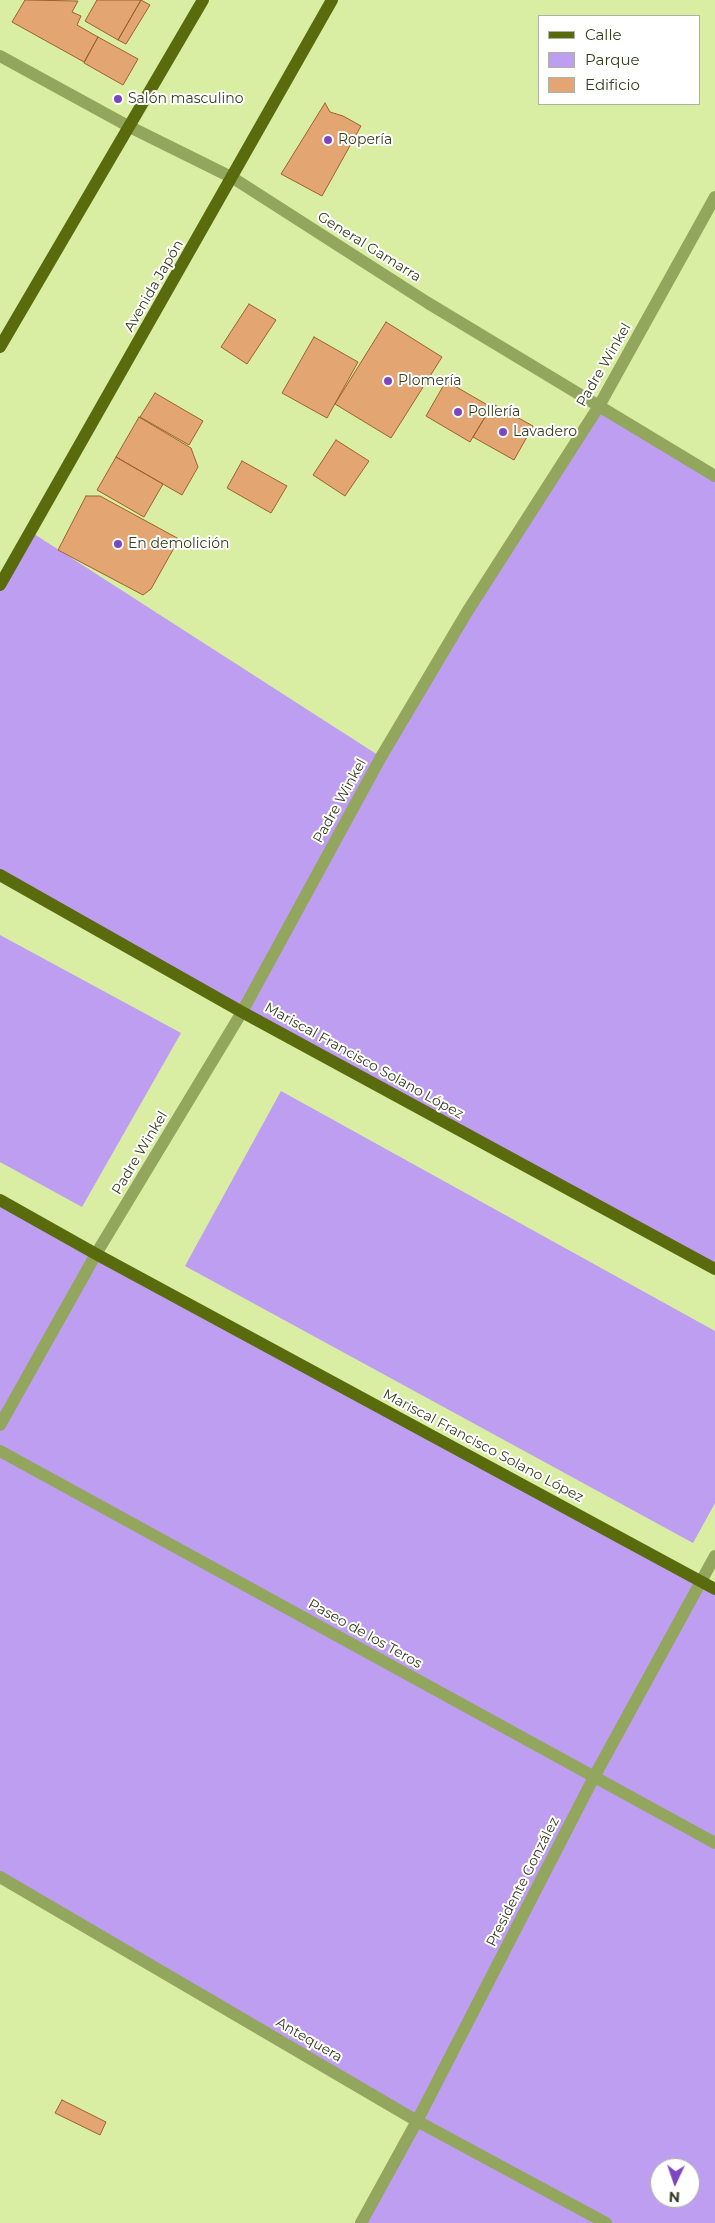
<!DOCTYPE html>
<meta charset="utf-8">
<style>
body{margin:0}
#map{position:relative;width:715px;height:2223px;overflow:hidden;background:#d9eea2;font-family:Montserrat,sans-serif}
canvas{display:block}
.legend{position:absolute;left:538px;top:15px;width:162px;height:90px;box-sizing:border-box;background:#fff;border:1px solid #aeb1a5;margin:0;padding:6px 9px;list-style:none;font-size:15px;color:#353d1f}
.legend li{display:flex;align-items:center;gap:10px;height:25px}
.legend b{width:25px;border:1px solid #aeb1a5}
.north{position:absolute;left:650px;top:2158px;width:50px;height:50px;box-sizing:border-box;background:#fff;border:1px solid #aeb1a5;border-radius:50%;rotate:183deg;font-size:14px;font-weight:700;line-height:20px;text-align:center;color:#353d1f}
.north::after{content:'';display:block;margin:auto;width:18px;height:22px;background:#7c47be;clip-path:polygon(50% 0,100% 100%,50% 72%,0 100%)}
</style>
<div id="map">
<canvas width="715" height="2223"></canvas>
<ul class="legend">
<li><b style="height:6px;background:#596b0c"></b>Calle</li>
<li><b style="height:14px;background:#bd9ef1"></b>Parque</li>
<li><b style="height:14px;background:#e3a571"></b>Edificio</li>
</ul>
<div class="north">N</div>
</div>
<script>
const ctx = document.querySelector('canvas').getContext('2d');
ctx.lineJoin = 'round';
function fillPath(path, color) { ctx.fillStyle = color; ctx.fill(path, 'evenodd'); }
const poly = rows => new Path2D(rows.map(r => 'M' + r).join(''));
function strokePath(path, color, width, dash) { ctx.strokeStyle = color; ctx.lineWidth = width; ctx.lineCap = dash ? 'butt' : 'round'; ctx.setLineDash(dash || []); ctx.stroke(path); }
function write(font, color, halo, rows, align = 'center') {
  ctx.font = font + ' Montserrat,sans-serif'; ctx.lineWidth = 4; ctx.setLineDash([]); ctx.textBaseline = 'middle'; ctx.strokeStyle = halo; ctx.fillStyle = color; for (const [text, x, y, turn = 0] of rows) {
    ctx.save(); ctx.translate(x, y); ctx.rotate((+turn || 0) * Math.PI / 180); ctx.textAlign = isNaN(turn) ? turn : align; if (halo) ctx.strokeText(text, 0, 0); ctx.fillText(text, 0, 0); ctx.restore();
  }
}
fillPath(poly([
 [599,406,715,475,715,1269,0,874,0,585,31,532,381,757],
 [0,935,181,1033,82,1207,0,1162],
 [281,1091,715,1331,715,1503,693,1543,185,1266],
 [0,1200,715,1589,715,2223,361,2223,417,2121,0,1877],
 [660,2168,690,2168,690,2198,660,2198]
]), '#bd9ef1');
const building = poly([
 [25,0,78,1,72,12,81,16,77,25,98,37,84,62,12,22,25,0],
 [97,0,141,0,118,40,85,21,97,0],
 [141,0,150,5,126,44,118,40,141,0],
 [98,37,138,59,123,85,84,63,98,37],
 [325,103,330,112,343,116,361,126,322,196,281,174,325,103],
 [249,304,276,320,247,364,221,347,249,304],
 [386,322,442,357,391,438,335,404,386,322],
 [314,337,358,362,327,418,282,393,314,337],
 [446,381,491,407,470,442,426,416,446,381],
 [155,393,203,421,189,445,140,417,155,393],
 [493,404,533,426,514,460,473,437,493,404],
 [139,417,191,448,198,467,182,495,116,457,139,417],
 [336,440,369,461,345,496,313,475,336,440],
 [116,457,163,484,144,517,97,490,116,457],
 [242,461,287,486,271,513,227,488,242,461],
 [86,496,100,496,179,539,151,589,143,595,58,550,86,496],
 [62,2100,106,2122,100,2135,55,2113,62,2100]
]);
fillPath(building, '#e3a571');
strokePath(building, '#9b622d', 1);
strokePath(poly([
 [0,56,128,126,233,178,428,303,715,476],
 [0,1425,96,1254,242,1012,381,757,467,612,599,406,715,197],
 [0,1451,715,1843],
 [0,1877,417,2121,606,2223],
 [361,2223,417,2121,594,1777,715,1556]
]), '#93a65d', 12);
strokePath(poly([
 [0,347,203,0],
 [0,585,332,0],
 [0,875,242,1012,715,1269],
 [0,1200,96,1254,715,1589]
]), '#596b0c', 12);
for (const [x, y, r, color] of [
 [118,99,5,"#7c47be"],
 [328,140,5,"#7c47be"],
 [388,381,5,"#7c47be"],
 [458,412,5,"#7c47be"],
 [503,432,5,"#7c47be"],
 [118,544,5,"#7c47be"]
]) { const dot = new Path2D(); dot.arc(x, y, r, 0, 2 * Math.PI); ctx.fillStyle = color; ctx.fill(dot); strokePath(dot, '#fff', 2); }
write('14px', '#353d1f', '#fff', [
 ["Salón masculino",128,99],
 ["Ropería",338,140],
 ["Plomería",398,381],
 ["Pollería",468,412],
 ["Lavadero",513,432],
 ["En demolición",128,544]
], 'left');
write('14px', '#353d1f', '#fff', [
 ["General Gamarra",369,247,32],
 ["Avenida Japón",154,286,-60],
 ["Padre Winkel",604,365,-60],
 ["Padre Winkel",340,801,-61],
 ["Mariscal Francisco Solano López",364,1061,29],
 ["Padre Winkel",140,1153,-59],
 ["Mariscal Francisco Solano López",483,1446,28],
 ["Paseo de los Teros",365,1634,29],
 ["Presidente González",523,1882,-63],
 ["Antequera",309,2040,30]
]);
</script>
